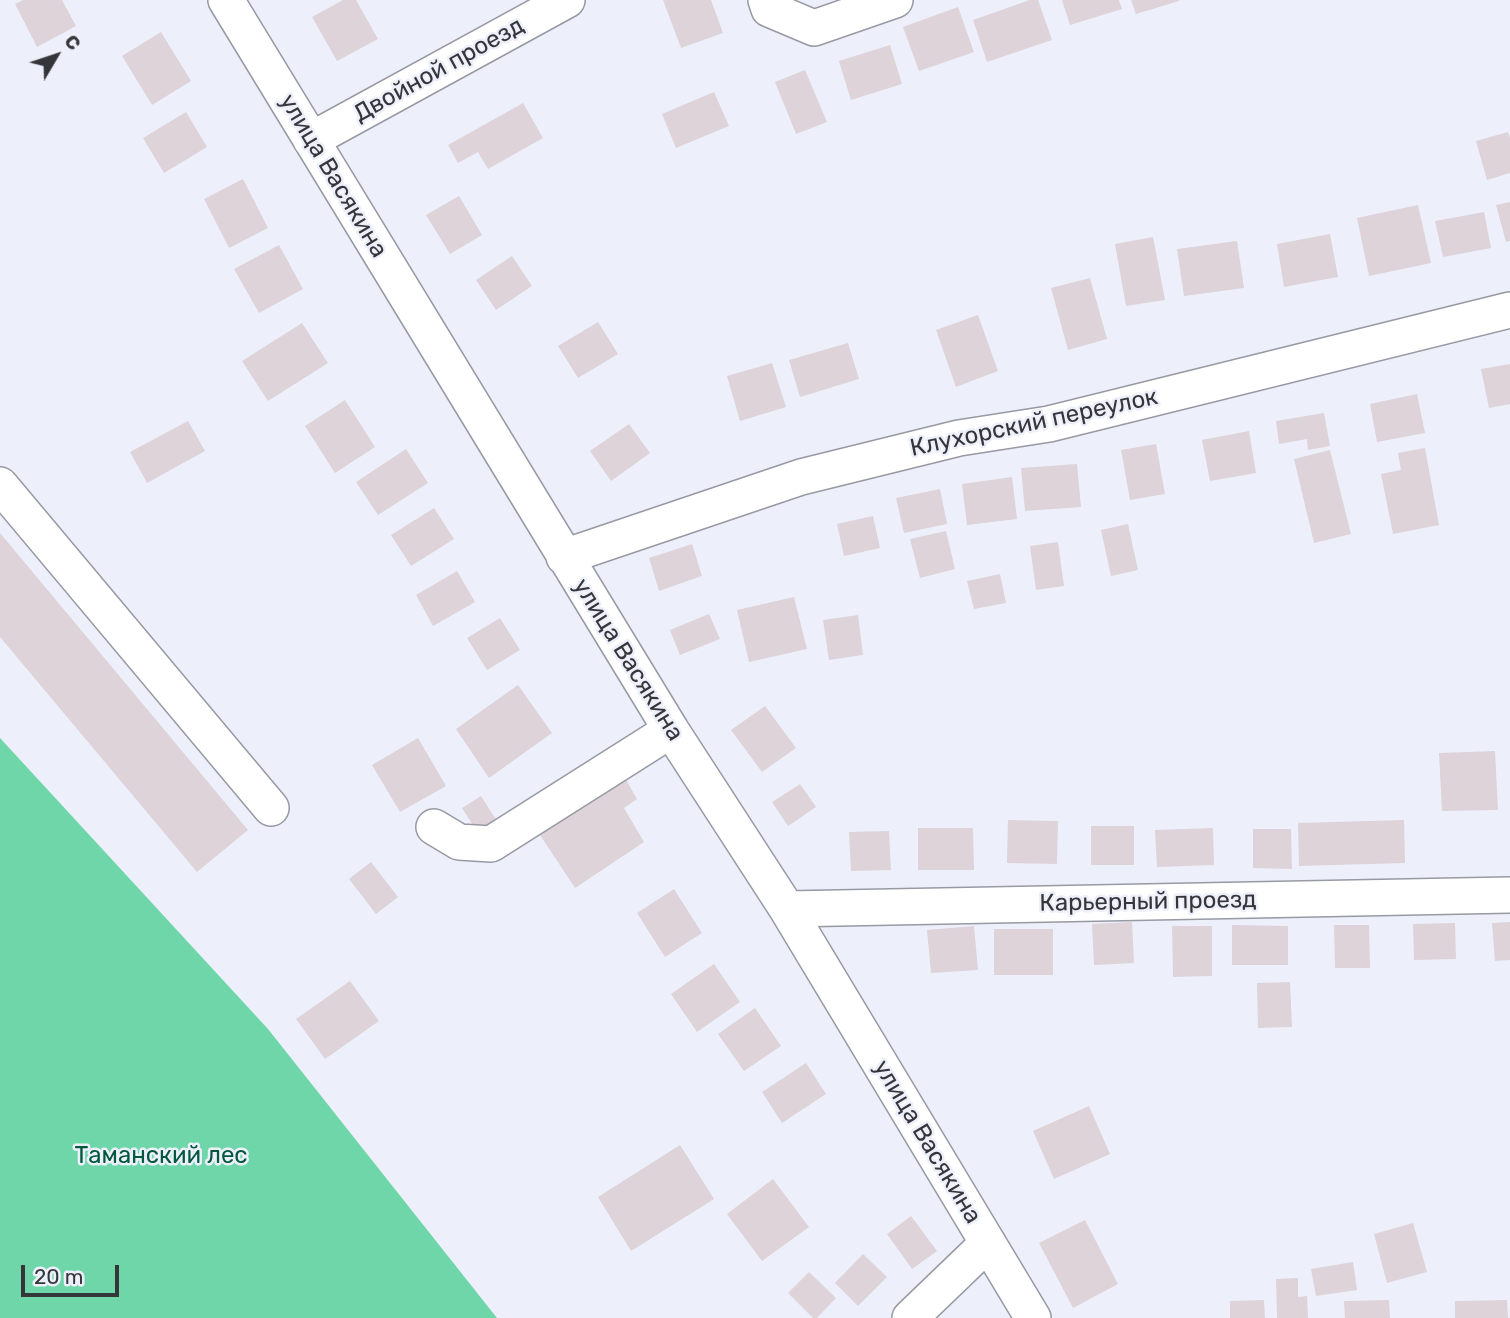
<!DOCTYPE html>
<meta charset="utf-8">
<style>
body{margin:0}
#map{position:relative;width:1510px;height:1318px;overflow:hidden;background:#edf0fa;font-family:Rubik,sans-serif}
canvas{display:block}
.north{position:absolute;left:21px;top:21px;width:70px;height:70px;-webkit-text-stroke:5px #edf0fa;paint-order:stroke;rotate:51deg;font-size:19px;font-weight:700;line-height:28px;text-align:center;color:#35363a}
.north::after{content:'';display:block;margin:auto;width:24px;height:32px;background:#35363a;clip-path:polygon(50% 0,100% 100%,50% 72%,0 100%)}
.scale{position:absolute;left:21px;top:1265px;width:98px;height:32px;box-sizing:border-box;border:4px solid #35363a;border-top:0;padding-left:9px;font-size:21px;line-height:24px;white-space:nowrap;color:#35363a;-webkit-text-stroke:5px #edf0fa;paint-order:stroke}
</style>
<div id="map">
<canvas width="1510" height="1318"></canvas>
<div class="north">С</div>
<div class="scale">20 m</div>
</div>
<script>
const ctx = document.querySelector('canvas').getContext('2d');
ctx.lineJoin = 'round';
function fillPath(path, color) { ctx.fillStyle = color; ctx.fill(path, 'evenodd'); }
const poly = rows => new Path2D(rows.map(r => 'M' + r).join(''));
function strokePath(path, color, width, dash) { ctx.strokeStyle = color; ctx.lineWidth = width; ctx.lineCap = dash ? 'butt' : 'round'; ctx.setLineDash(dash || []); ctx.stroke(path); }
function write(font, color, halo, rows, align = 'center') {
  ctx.font = font + ' Rubik,sans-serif'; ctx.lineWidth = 5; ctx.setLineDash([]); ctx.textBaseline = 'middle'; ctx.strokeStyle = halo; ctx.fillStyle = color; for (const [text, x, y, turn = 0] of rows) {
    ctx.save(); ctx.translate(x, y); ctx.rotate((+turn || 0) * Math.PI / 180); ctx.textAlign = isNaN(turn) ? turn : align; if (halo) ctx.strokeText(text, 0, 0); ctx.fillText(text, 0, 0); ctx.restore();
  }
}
fillPath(poly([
 [0,738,268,1029,497,1318,0,1318]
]), '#6fd6a9');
fillPath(poly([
 [23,0,62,0,76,26,37,47,15,4],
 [343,0,356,0,378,39,337,61,312,17],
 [663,0,711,0,723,33,681,48],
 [1030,0,1038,0,1052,40,987,62,973,20],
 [1062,0,1119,0,1122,9,1070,25],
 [1131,0,1179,0,1179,1,1136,14],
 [958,7,974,52,919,71,903,27],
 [161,32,191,81,152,105,122,56],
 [890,45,902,84,851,100,839,61],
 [805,70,827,122,796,134,775,82],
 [714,92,729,126,676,148,662,114],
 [523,103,543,138,488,169,478,152,458,163,448,145],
 [186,112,207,147,164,173,143,138],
 [1508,132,1510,138,1510,173,1487,180,1476,141],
 [243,179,268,228,229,248,204,199],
 [459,196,482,235,450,254,426,215],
 [1510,202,1510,241,1506,242,1496,205],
 [1418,205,1431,263,1369,276,1357,218],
 [1484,212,1491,248,1443,257,1435,221],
 [1330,234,1338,277,1284,287,1277,244],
 [1153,237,1165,300,1126,306,1115,244],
 [1237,241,1244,288,1184,296,1177,249],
 [279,245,303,289,259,313,234,269],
 [512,256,532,286,496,310,476,280],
 [1090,278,1107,339,1068,350,1051,288],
 [978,315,998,371,956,387,936,330],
 [598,322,618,354,578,378,558,346],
 [302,323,328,363,268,401,242,361],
 [848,343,859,379,800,397,789,360],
 [772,363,786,407,740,421,727,376],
 [1510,364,1510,404,1489,408,1481,369],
 [1417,394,1425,433,1377,442,1370,404],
 [345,400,375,447,335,473,305,426],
 [1324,413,1330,446,1308,450,1307,439,1279,444,1276,421],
 [188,421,205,451,147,483,130,452],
 [629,424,650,453,611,481,590,451],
 [1249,431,1256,473,1210,481,1202,440],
 [1156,444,1165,494,1130,500,1121,450],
 [1425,448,1439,525,1393,534,1381,474,1401,470,1398,453],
 [406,449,428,483,378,515,356,482],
 [1330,450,1351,534,1314,543,1294,459],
 [1077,464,1081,507,1025,511,1021,468],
 [1012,477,1017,519,967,525,962,484],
 [940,489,947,524,904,533,896,498],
 [434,508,454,539,411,566,391,535],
 [873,516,880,548,844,556,837,524],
 [1128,524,1138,570,1111,576,1101,530],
 [946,531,955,569,920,578,910,539],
 [0,533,248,830,197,872,0,637],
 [1058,542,1064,586,1036,590,1030,546],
 [692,544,702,576,659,591,649,558],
 [457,571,475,602,433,626,416,595],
 [1000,574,1006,603,974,609,967,581],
 [794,597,807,649,749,662,737,610],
 [709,614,720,639,680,655,670,630],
 [858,615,863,655,829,660,823,620],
 [500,618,520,650,487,670,467,638],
 [518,685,552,733,489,778,456,729],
 [765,706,796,748,762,772,731,730],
 [418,738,446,786,400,812,372,765],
 [1495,751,1498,810,1442,811,1439,753],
 [625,778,637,799,624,808,644,842,575,888,540,835],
 [800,784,816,807,788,826,772,802],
 [481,796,497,821,478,833,462,808],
 [1008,820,1058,821,1057,864,1007,863],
 [1404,820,1405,863,1299,866,1298,823],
 [1091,826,1134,826,1134,865,1091,865],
 [918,828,973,828,974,870,918,870],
 [1213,828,1214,865,1157,867,1155,830],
 [1253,829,1291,829,1292,869,1253,868],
 [889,831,891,870,851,871,849,832],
 [371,862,398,897,376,914,349,879],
 [674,889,702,933,665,957,637,913],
 [1132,922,1134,963,1094,965,1092,924],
 [1510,922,1510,960,1495,961,1492,923],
 [1455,923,1456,959,1414,960,1413,924],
 [1232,925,1288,926,1288,965,1232,965],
 [1334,925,1369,925,1370,968,1335,968],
 [974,926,978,970,931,973,927,930],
 [1172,926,1212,926,1212,976,1173,977],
 [994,929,1053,929,1053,975,994,975],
 [714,964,740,1002,697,1032,671,994],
 [350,981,379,1021,325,1059,296,1019],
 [1290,982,1292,1027,1258,1028,1257,983],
 [755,1008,781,1046,744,1071,718,1034],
 [806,1063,826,1094,782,1123,762,1092],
 [1089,1106,1110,1154,1054,1179,1033,1131],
 [680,1145,714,1199,631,1251,598,1197],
 [773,1179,809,1227,762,1261,727,1214],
 [911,1216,937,1251,912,1269,887,1234],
 [1085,1220,1118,1284,1073,1308,1039,1243],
 [1413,1223,1427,1272,1387,1283,1374,1234],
 [863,1254,887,1277,858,1306,835,1283],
 [1353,1262,1357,1290,1316,1296,1311,1269],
 [809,1272,836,1298,817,1318,813,1318,788,1293],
 [1298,1278,1298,1297,1307,1296,1308,1318,1277,1318,1276,1279],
 [1264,1300,1265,1318,1230,1318,1230,1301],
 [1389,1300,1390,1318,1345,1318,1344,1301],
 [1507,1300,1508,1318,1455,1318,1455,1301]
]), '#ddd3d9');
const minor = poly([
 [226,0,671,730,787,909,1033,1318],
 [766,0,769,9,814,28,895,0],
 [311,140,567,0],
 [0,485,271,808],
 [564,557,801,477,959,438,1049,424,1510,310],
 [434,827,459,842,491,844,671,730],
 [787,909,1510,895],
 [910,1318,988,1243]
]);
strokePath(minor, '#9799a3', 38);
strokePath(minor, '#fff', 35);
write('24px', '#35363a', '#edf0fa', [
 ["Двойной проезд",439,70,-29],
 ["улица Васякина",333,176,59],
 ["Клухорский переулок",1034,423,-12],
 ["улица Васякина",628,660,58],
 ["Карьерный проезд",1148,902,-1],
 ["улица Васякина",927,1142,59]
]);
write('24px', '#00583c', '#edf0fa', [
 ["Таманский лес",161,1156]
]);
</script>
